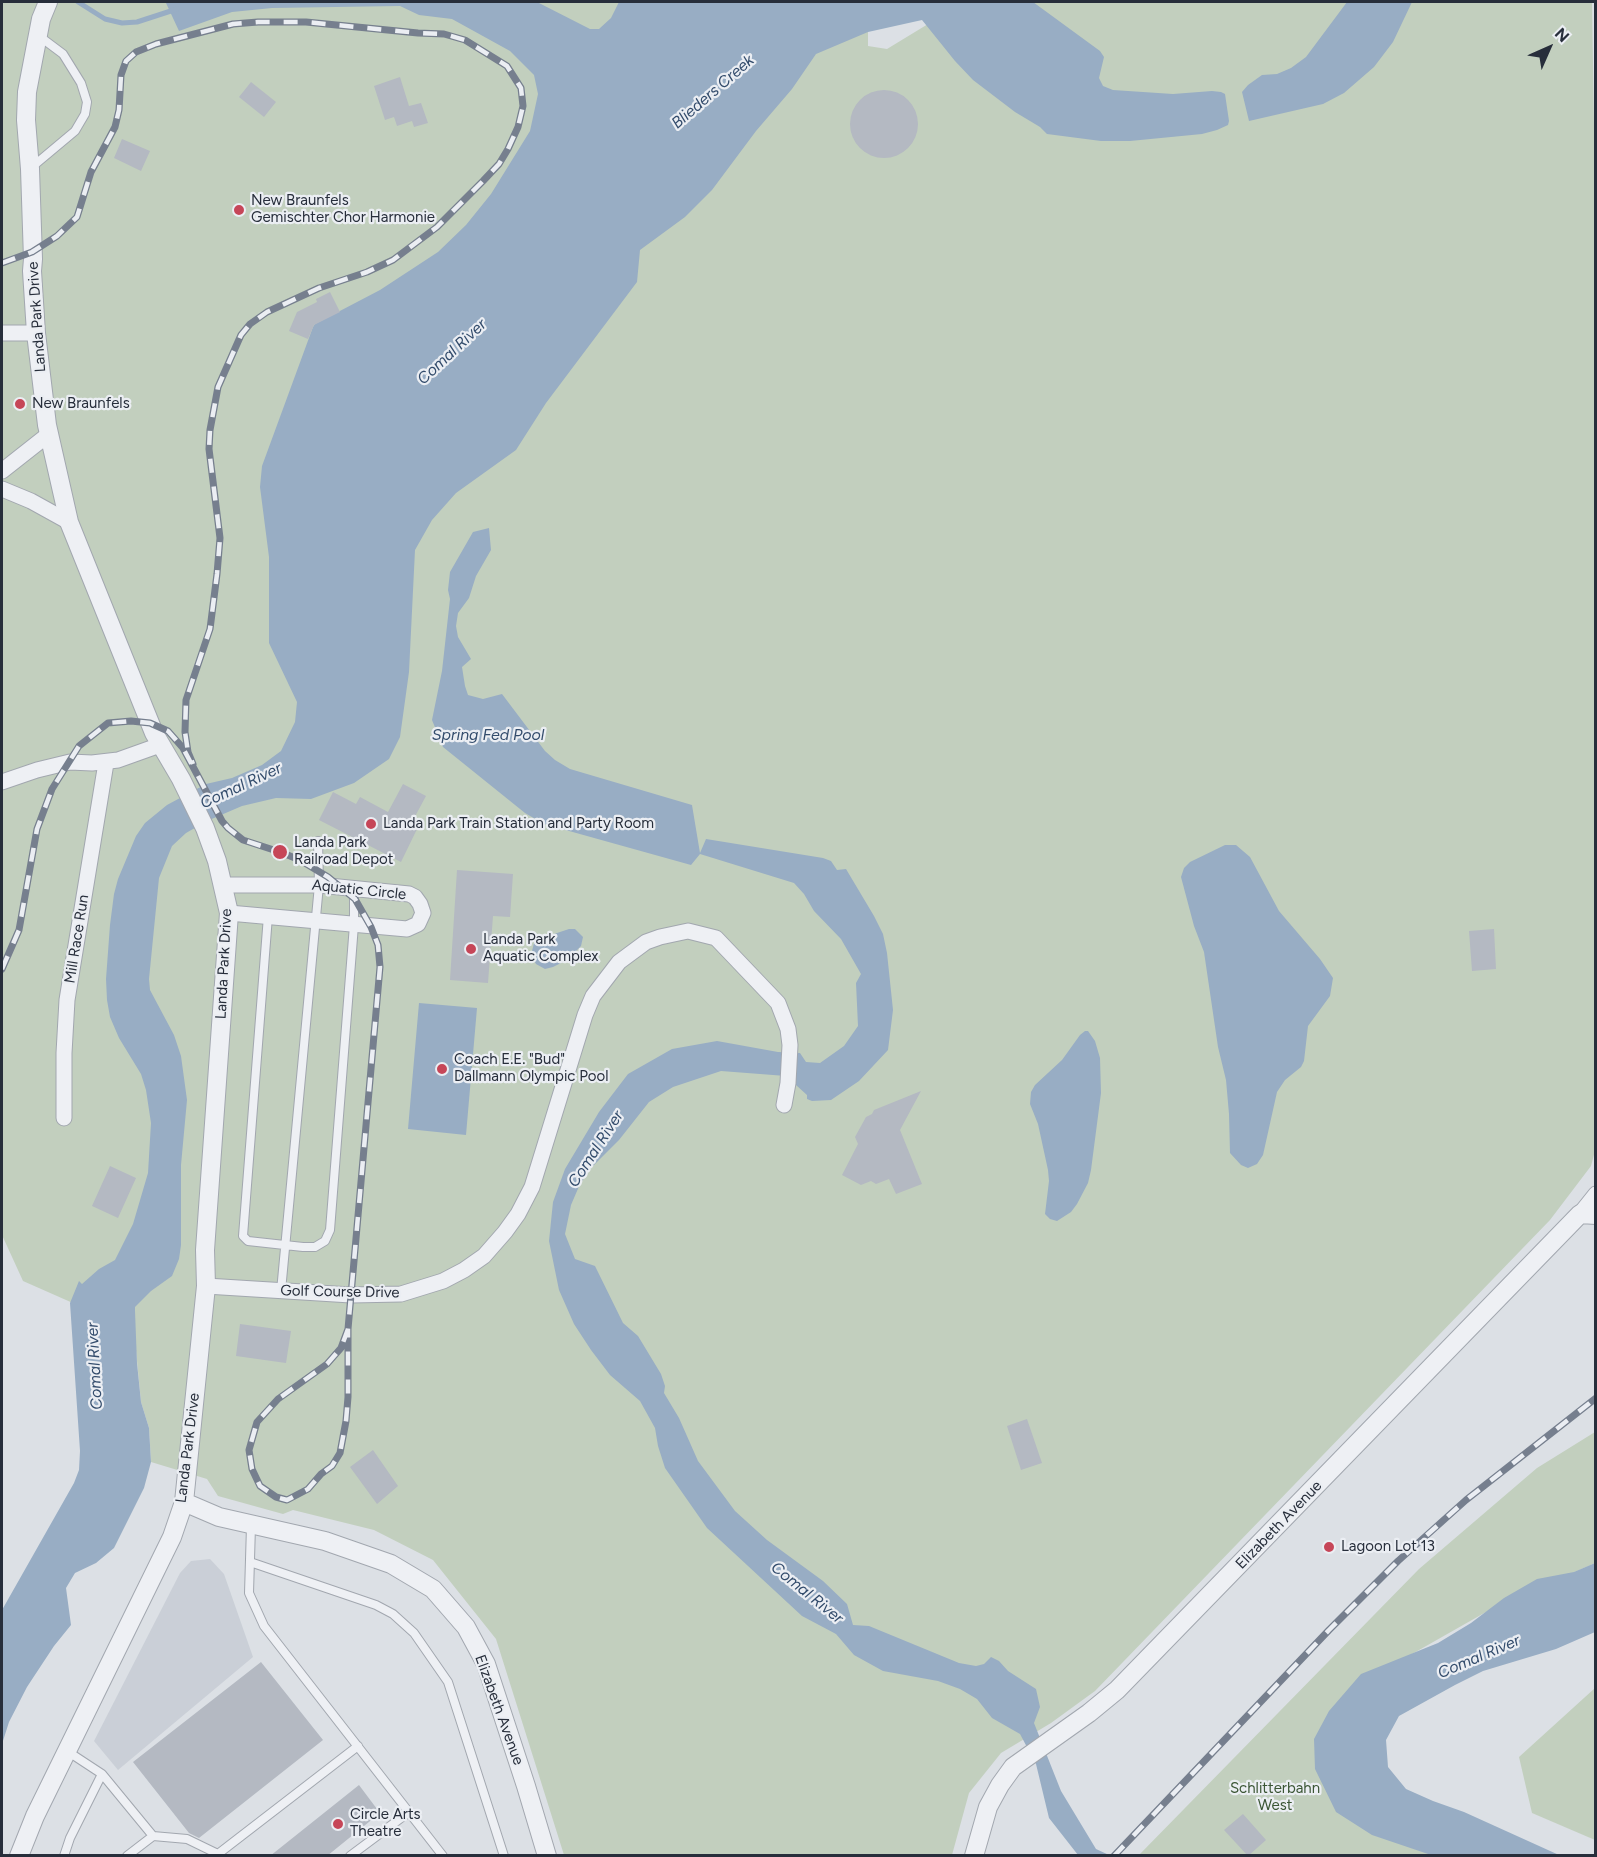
<!DOCTYPE html>
<style>
body{margin:0}
#map{position:relative;width:1597px;height:1857px;overflow:hidden;background:#dce0e5;font-family:Figtree,sans-serif}
canvas{display:block}
.frame{position:absolute;inset:0;border:3px solid #272e3b;pointer-events:none}
.north{position:absolute;left:1519px;top:18px;width:60px;height:60px;-webkit-text-stroke:4px #ebeef3;paint-order:stroke;rotate:45deg;font-size:16px;font-weight:700;line-height:24px;text-align:center;color:#272e3b}
.north::after{content:'';display:block;margin:auto;width:21px;height:27px;background:#272e3b;clip-path:polygon(50% 0,100% 100%,50% 72%,0 100%)}
</style>
<div id="map">
<canvas width="1597" height="1857"></canvas>
<div class="frame"></div>
<div class="north">N</div>
</div>
<script>
const ctx = document.querySelector('canvas').getContext('2d');
ctx.lineJoin = 'round';
function fillPath(path, color) { ctx.fillStyle = color; ctx.fill(path, 'evenodd'); }
const poly = rows => new Path2D(rows.map(r => 'M' + r).join(''));
function strokePath(path, color, width, dash) { ctx.strokeStyle = color; ctx.lineWidth = width; ctx.lineCap = dash ? 'butt' : 'round'; ctx.setLineDash(dash || []); ctx.stroke(path); }
function write(font, color, halo, rows, align = 'center') {
  ctx.font = font + ' Figtree,sans-serif'; ctx.lineWidth = 4.5; ctx.setLineDash([]); ctx.textBaseline = 'middle'; ctx.strokeStyle = halo; ctx.fillStyle = color; for (const [text, x, y, turn = 0] of rows) {
    ctx.save(); ctx.translate(x, y); ctx.rotate((+turn || 0) * Math.PI / 180); ctx.textAlign = isNaN(turn) ? turn : align; if (halo) ctx.strokeText(text, 0, 0); ctx.fillText(text, 0, 0); ctx.restore();
  }
}
fillPath(poly([
 [210,1559,224,1574,253,1657,118,1770,94,1741,180,1573,191,1561]
]), '#cacfd7');
fillPath(poly([
 [2,2,868,2,868,46,887,49,956,7,961,2,1592,2,1596,247,1596,1147,1591,1166,1550,1220,1095,1691,1051,1723,1001,1753,969,1793,952,1855,564,1855,496,1639,433,1560,374,1530,293,1510,283,1514,218,1496,207,1479,151,1462,149,1428,141,1402,134,1330,23,1281,2,1235],
 [1595,1432,1595,1563,1486,1612,1405,1658,1363,1687,1331,1725,1438,1855,1138,1856,1419,1569,1537,1468],
 [1595,1688,1595,1840,1532,1813,1519,1757]
]), '#c2cfbe');
fillPath(poly([
 [170,2,537,2,590,29,599,29,611,18,619,2,1033,2,1100,51,1104,57,1099,78,1103,86,1113,90,1173,94,1212,91,1221,92,1225,94,1229,121,1228,125,1217,130,1202,134,1130,141,1101,141,1047,134,1040,127,1015,112,973,80,955,61,922,20,868,32,816,54,792,89,756,131,712,190,685,217,640,250,637,282,546,403,516,450,456,493,432,520,415,550,409,672,400,737,389,759,354,783,311,799,276,798,242,806,207,821,186,833,172,846,159,878,149,979,150,990,174,1035,181,1056,187,1100,181,1165,181,1245,179,1259,172,1276,151,1291,135,1307,135,1311,137,1363,141,1402,149,1428,151,1462,144,1488,114,1548,96,1563,75,1573,66,1588,71,1625,54,1646,27,1687,9,1722,2,1744,2,1610,74,1483,79,1470,80,1451,70,1303,79,1281,82,1284,99,1269,115,1260,133,1224,148,1173,151,1123,146,1090,141,1074,119,1038,110,1017,107,1000,106,979,110,925,114,894,118,879,136,836,145,823,167,805,206,784,232,778,262,765,281,751,295,722,297,702,269,643,269,557,260,487,262,466,313,327,315,324,380,290,438,252,466,225,491,194,530,131,538,94,534,75,510,51,452,19,419,15,400,6,272,8,232,12,179,31,166,3],
 [1347,2,1412,2,1393,42,1374,67,1344,93,1323,104,1249,121,1242,92,1248,85,1262,75,1277,74,1291,68,1306,57],
 [489,528,491,550,476,576,469,598,458,613,456,626,458,637,471,659,462,667,465,686,468,695,483,699,502,694,545,751,555,760,570,769,692,805,700,853,706,839,823,858,831,861,837,870,846,869,874,916,883,934,887,953,893,1010,888,1050,859,1081,831,1100,812,1101,807,1099,807,1095,786,1076,721,1071,673,1087,649,1102,619,1140,591,1168,580,1184,571,1205,565,1234,575,1259,595,1266,623,1323,638,1336,661,1374,665,1386,664,1393,679,1418,698,1461,735,1511,767,1540,823,1581,847,1604,853,1625,869,1626,959,1663,976,1666,984,1664,991,1657,999,1661,1008,1671,1036,1689,1040,1707,1034,1723,1061,1791,1096,1849,1109,1855,1078,1855,1049,1818,1036,1764,1020,1734,992,1718,977,1699,960,1689,938,1681,883,1671,854,1655,836,1634,802,1616,707,1528,665,1468,658,1446,655,1428,640,1401,610,1375,591,1350,574,1324,559,1290,549,1241,553,1202,565,1169,599,1112,628,1074,672,1049,717,1041,778,1052,800,1053,806,1062,820,1063,844,1046,858,1026,856,983,861,974,841,939,814,911,804,894,794,883,700,854,691,865,544,824,525,813,443,747,432,720,442,671,450,599,448,590,450,572,473,532],
 [1225,845,1236,845,1250,857,1279,911,1320,959,1333,978,1330,996,1308,1026,1304,1061,1301,1067,1285,1080,1277,1092,1263,1155,1257,1164,1248,1168,1241,1165,1230,1153,1229,1114,1226,1080,1218,1047,1204,952,1194,926,1181,877,1184,868,1190,862],
 [569,929,575,929,583,937,581,946,576,951,563,962,553,967,545,969,536,964,531,955,534,943,539,939],
 [419,1003,477,1008,466,1135,408,1129],
 [1085,1031,1088,1031,1095,1041,1100,1058,1101,1093,1091,1170,1088,1183,1077,1204,1071,1212,1057,1221,1050,1219,1045,1214,1049,1181,1048,1170,1038,1124,1030,1104,1031,1092,1035,1085,1062,1060,1080,1035],
 [1595,1563,1595,1632,1556,1649,1483,1671,1455,1685,1399,1716,1386,1740,1388,1767,1406,1789,1433,1801,1464,1812,1559,1855,1431,1855,1372,1835,1336,1812,1315,1769,1314,1739,1329,1711,1361,1674,1438,1643,1471,1623,1504,1598,1537,1579,1574,1572]
]), '#98adc4');
strokePath(poly([
 [78,2,105,19,122,23,137,22,177,9]
]), '#98adc4', 5);
fillPath(poly([
 [400,77,409,106,421,103,428,123,414,127,412,121,397,126,394,117,385,120,374,86],
 [251,82,276,102,264,117,239,97],
 '850 124a34 34 0 1 1 68 0a34 34 0 1 1-68 0Z',
 [122,139,150,151,141,171,114,158],
 [330,292,340,312,314,325,308,339,289,331,297,312,317,302,316,299],
 [403,784,426,796,412,822,419,825,401,862,319,820,333,792,356,804,360,797,388,812],
 [457,870,513,874,510,917,493,916,488,983,450,980],
 [1494,929,1496,969,1472,971,1469,931],
 [921,1091,900,1130,922,1184,896,1194,889,1179,876,1184,871,1181,861,1185,842,1175,858,1144,855,1137,866,1117,872,1114,874,1110],
 [110,1166,136,1178,118,1218,92,1206],
 [240,1324,291,1331,286,1363,236,1356],
 [1027,1419,1042,1463,1021,1470,1007,1426],
 [373,1450,398,1486,377,1504,350,1467],
 [261,1662,323,1740,199,1838,189,1833,133,1762],
 [359,1785,380,1813,327,1856,270,1856],
 [1243,1814,1266,1840,1248,1856,1224,1830]
]), '#b4b9c2');
const service = poly([
 [32,167,75,131,85,114,87,102,81,83,63,54,39,36],
 [268,916,243,1236,248,1241,303,1247,315,1247,325,1241,330,1230,354,925,354,888],
 [281,1291,319,885,318,841],
 [251,1526,249,1593,264,1626,443,1856],
 [250,1562,376,1605,393,1614,414,1633,448,1682,504,1856],
 [102,1774,153,1836],
 [64,1856,70,1838,102,1774,67,1751],
 [127,1856,153,1836,187,1839,218,1854,358,1746],
 [350,1856,409,1812]
]);
const minor = poly([
 [2,333,36,333],
 [2,471,49,434],
 [2,489,31,501,69,522],
 [2,782,37,770,70,762,92,763,118,760,160,745],
 [224,885,319,885,409,894,415,897,420,904,423,913,418,924,407,929,229,913],
 [64,1118,64,1053,67,1000,106,763],
 [1580,1214,1596,1194],
 [206,1286,351,1295,401,1294,443,1281,464,1270,484,1256,505,1232,518,1214,532,1187,585,1015,593,996,619,962,646,942,660,937,688,931,716,938,778,1003,788,1029,790,1045,788,1083,784,1105]
]);
const tertiary = poly([
 [184,1502,219,1517,325,1541,391,1564,433,1589,466,1627,486,1664,526,1786,547,1856],
 [19,1856,35,1816,172,1537,184,1502,206,1286,205,1250,229,913,217,861,205,828,181,779,154,733,69,522,47,425,36,333,32,271,33,259,30,169,26,120,27,92,41,19,48,2],
 [974,1856,988,1807,1000,1785,1013,1767,1089,1713,1117,1690,1580,1214,1596,1215]
]);
strokePath(service, '#a2a7af', 10);
strokePath(minor, '#a2a7af', 17);
strokePath(tertiary, '#a2a7af', 20);
strokePath(service, '#eef0f4', 8);
strokePath(minor, '#eef0f4', 15);
strokePath(tertiary, '#eef0f4', 18);
const rail = poly([
 [2,263,32,252,57,236,77,217,91,172,115,127,119,110,121,75,126,61,136,52,156,44,233,24,258,22,306,22,418,33,444,34,465,40,507,66,521,88,523,106,518,127,508,149,499,164,483,181,437,227,393,260,367,272,319,288,267,312,250,324,241,335,218,387,210,430,209,449,220,538,217,574,210,629,186,700,185,732,188,752,193,764],
 [2,969,19,930,37,829,52,789,79,746,108,723,131,721,150,723,168,731,183,748,222,821,228,828,243,840,280,852,300,860,328,877,355,899,371,927,378,945,380,967,348,1329,341,1348,327,1364,278,1399,257,1422,249,1450,252,1469,260,1486,276,1497,287,1500,308,1489,321,1474,332,1466,340,1453,346,1421,348,1397,348,1329],
 [1114,1856,1329,1630,1398,1561,1466,1500,1596,1398]
]);
strokePath(rail, '#767f8e', 7);
strokePath(rail, '#ebeef3', 4.5, [14]);
for (const [x, y, r, color] of [
 [239,210,6,"#c64658"],
 [20,404,6,"#c64658"],
 [371,824,6,"#c64658"],
 [280,852,8,"#c64658"],
 [471,949,6,"#c64658"],
 [442,1069,6,"#c64658"],
 [1329,1547,6,"#c64658"],
 [338,1824,6,"#c64658"]
]) { const dot = new Path2D(); dot.arc(x, y, r, 0, 2 * Math.PI); ctx.fillStyle = color; ctx.fill(dot); strokePath(dot, '#ebeef3', 2); }
write('15px', '#272e3b', '#ebeef3', [
 ["New Braunfels",251,201],
 ["Gemischter Chor Harmonie",251,218],
 ["New Braunfels",32,404],
 ["Landa Park Train Station and Party Room",383,824],
 ["Landa Park",294,843],
 ["Railroad Depot",294,860],
 ["Landa Park",483,940],
 ["Aquatic Complex",483,957],
 ["Coach E.E. \"Bud\"",454,1060],
 ["Dallmann Olympic Pool",454,1077],
 ["Lagoon Lot 13",1341,1547],
 ["Circle Arts",350,1815],
 ["Theatre",350,1832]
], 'left');
write('15px', '#272e3b', '#ebeef3', [
 ["Landa Park Drive",37,317,-94],
 ["Aquatic Circle",359,890,6],
 ["Mill Race Run",77,939,-81],
 ["Landa Park Drive",224,964,-87],
 ["Golf Course Drive",340,1292,1],
 ["Landa Park Drive",188,1448,-83],
 ["Elizabeth Avenue",1279,1525,-46],
 ["Elizabeth Avenue",499,1710,70]
]);
write('15px', '#3b5635', '#ebeef3', [
 ["Schlitterbahn",1275,1789],
 ["West",1275,1806]
]);
write('italic 16px', '#334c6c', '#ebeef3', [
 ["Blieders Creek",713,92,-41],
 ["Comal River",452,352,-43],
 ["Spring Fed Pool",488,735],
 ["Comal River",241,786,-25],
 ["Comal River",596,1149,-57],
 ["Comal River",95,1366,-93],
 ["Comal River",807,1593,39],
 ["Comal River",1479,1657,-23]
]);
</script>
